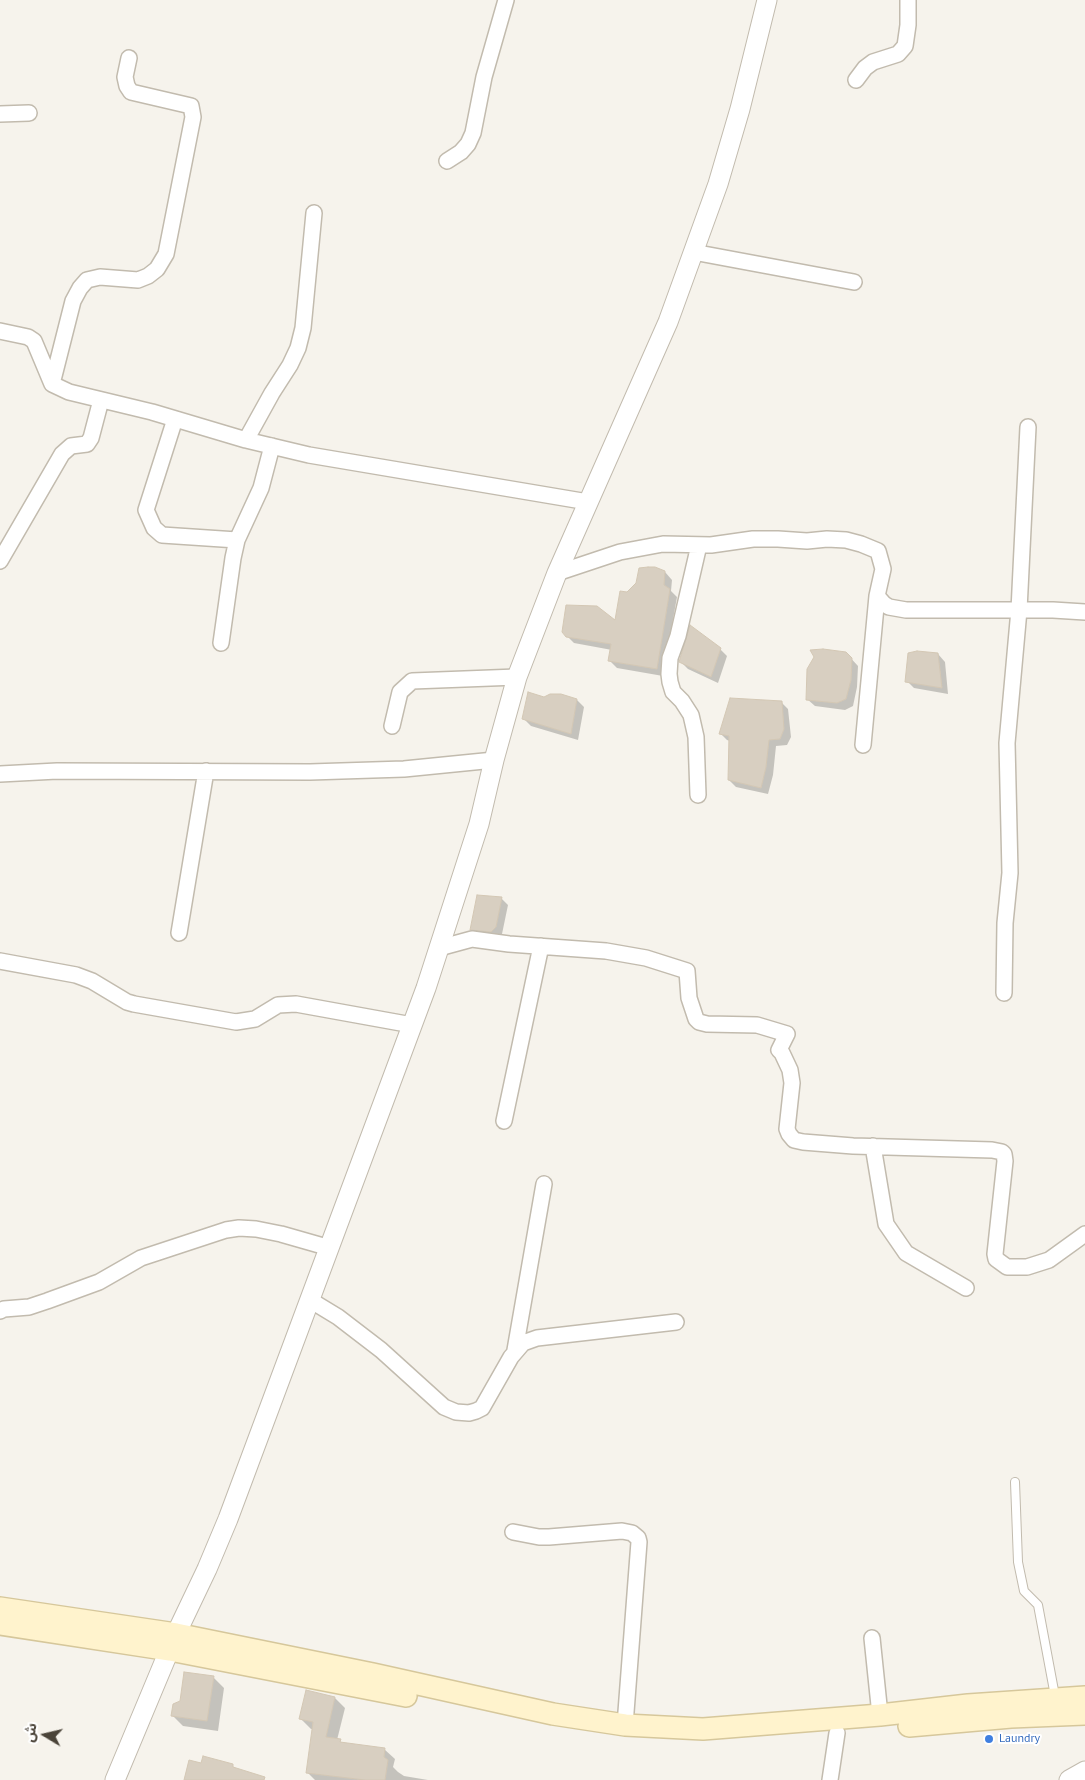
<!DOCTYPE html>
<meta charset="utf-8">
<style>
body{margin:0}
#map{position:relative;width:1085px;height:1780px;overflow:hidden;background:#f6f3ec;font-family:"PT Sans","Noto Sans Arabic",sans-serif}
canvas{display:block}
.north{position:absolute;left:20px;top:1710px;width:50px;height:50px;-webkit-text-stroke:4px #fff;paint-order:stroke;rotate:279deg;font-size:14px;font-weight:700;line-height:20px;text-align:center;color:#4b4439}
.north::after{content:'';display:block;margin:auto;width:18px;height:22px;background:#4b4439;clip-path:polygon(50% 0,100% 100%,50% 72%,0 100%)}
</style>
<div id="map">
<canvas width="1085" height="1780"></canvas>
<div class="north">ش</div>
</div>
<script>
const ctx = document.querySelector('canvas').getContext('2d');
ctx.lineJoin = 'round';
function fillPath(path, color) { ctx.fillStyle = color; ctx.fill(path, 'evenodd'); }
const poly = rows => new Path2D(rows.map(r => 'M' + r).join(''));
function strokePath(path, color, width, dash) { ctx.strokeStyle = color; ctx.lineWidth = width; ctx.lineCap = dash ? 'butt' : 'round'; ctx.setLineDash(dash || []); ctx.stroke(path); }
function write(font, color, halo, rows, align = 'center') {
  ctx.font = font + ' "PT Sans",sans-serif'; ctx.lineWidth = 4; ctx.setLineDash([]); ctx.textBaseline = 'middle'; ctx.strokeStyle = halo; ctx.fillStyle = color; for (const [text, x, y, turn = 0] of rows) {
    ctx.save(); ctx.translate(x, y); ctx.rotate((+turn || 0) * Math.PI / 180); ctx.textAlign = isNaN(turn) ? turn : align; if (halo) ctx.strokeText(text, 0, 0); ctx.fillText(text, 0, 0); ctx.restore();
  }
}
fillPath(poly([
 [665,572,672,580,671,591,677,597,663,676,617,668,610,661,612,650,574,643,567,636,616,622,628,594],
 [720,649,727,656,718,683,688,669,681,662],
 [846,653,858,666,857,687,853,706,845,710,815,706,807,699],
 [938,654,945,662,948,694,914,688,907,681],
 [544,698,577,700,584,707,578,740,531,726,524,719],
 [781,702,788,709,791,737,787,745,776,746,773,775,768,794,736,787,729,780,730,741,727,740,720,733],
 [501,898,508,905,502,934,498,939,478,937,471,930],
 [213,1677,224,1688,218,1731,183,1726,172,1715,181,1702],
 [307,1692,335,1698,345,1708,337,1740,343,1743,384,1749,395,1759,393,1767,398,1772,404,1776,428,1780,315,1780,308,1773,313,1729,311,1729,301,1719]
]), '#0003');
const building = poly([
 [648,567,655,567,665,571,664,585,670,589,657,669,608,661,611,644,566,637,562,632,566,605,597,606,615,620,620,591,627,592,636,583,639,568,648,567],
 [690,625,721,648,711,677,679,662,690,625],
 [823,649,846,652,852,658,851,680,846,699,837,703,806,700,807,669,814,657,810,650,823,649],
 [917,651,938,653,942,688,905,682,908,653,917,651],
 [528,692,544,697,550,694,561,694,577,699,571,734,522,719,528,692],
 [730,698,782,701,784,729,780,739,769,740,766,767,761,788,728,780,729,736,719,734,730,698],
 [477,895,502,897,496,927,491,932,470,930,477,895],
 [184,1672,214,1676,207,1721,171,1716,173,1704,180,1701,184,1672],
 [306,1690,335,1697,326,1737,341,1739,340,1742,385,1748,384,1757,388,1760,385,1780,365,1780,306,1773,313,1722,299,1719,306,1690],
 [203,1756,233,1764,233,1767,265,1777,264,1780,184,1780,189,1760,201,1763,203,1756]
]);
fillPath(building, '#d8cfc1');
strokePath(building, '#d3c7b4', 1);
const service = poly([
 [1015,1482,1018,1562,1024,1591,1038,1605,1055,1696]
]);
const minor = poly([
 [856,80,865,68,873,62,898,54,905,46,908,25,908,0],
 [0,114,29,113],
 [447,161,461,152,468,144,473,133,484,77,506,0],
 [693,252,854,282],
 [0,331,28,337,34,341,52,384,69,392,152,412,246,440,309,455,588,502],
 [52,384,73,301,80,288,87,280,100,277,138,280,148,276,157,269,166,254,193,117,191,106,131,92,127,86,125,77,129,58],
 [175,419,146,510,154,528,162,535,237,540],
 [246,440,272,393,290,365,298,348,303,328,314,213],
 [0,561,62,454,71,446,87,444,91,438,101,400],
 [557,573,620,552,663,544,711,545,753,539,778,539,807,541,827,539,846,540,861,544,878,551,883,569,877,596,884,604,889,607,906,610,1053,610,1085,612],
 [221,643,233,558,237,540,261,488,272,446],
 [392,726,400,692,412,681,517,677],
 [863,745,877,596],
 [0,774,57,771,310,772,404,769,494,760],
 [698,795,696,737,691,715,682,701,673,692,670,682,669,674,670,658,678,636,699,545],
 [179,933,206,771],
 [439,948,472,939,509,944,606,951,646,958,687,971,689,998,696,1019,699,1022,707,1024,757,1025,787,1034,779,1050,782,1053,790,1070,792,1083,787,1129,789,1134,794,1140,803,1142,853,1146,992,1150,1002,1152,1004,1154,1005,1161,995,1254,996,1259,1007,1267,1027,1267,1049,1260,1085,1234],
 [0,961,76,975,92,981,127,1002,134,1004,236,1022,255,1019,278,1005,296,1004,412,1025],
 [1004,993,1005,923,1010,873,1007,743,1019,610,1028,427],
 [504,1121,541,946],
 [873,1146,886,1224,906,1253,966,1288],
 [310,1300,338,1317,381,1350,444,1407,456,1412,469,1413,476,1411,482,1408,511,1357,523,1343,537,1338,676,1322],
 [0,1311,4,1309,29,1307,47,1301,99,1282,141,1258,226,1230,239,1228,256,1229,281,1234,330,1248],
 [515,1350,544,1184],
 [513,1532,539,1537,549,1537,622,1531,632,1533,638,1538,639,1542,625,1725],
 [872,1638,880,1715],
 [830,1780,837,1733]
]);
const tertiary = poly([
 [115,1780,176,1634,207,1569,228,1519,426,988,479,824,494,760,517,677,557,573,668,322,718,184,740,109,767,0],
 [1069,1780,1085,1771]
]);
const secondary = poly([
 [0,1608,176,1634,373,1674,553,1714,625,1725,703,1729,880,1715,968,1705,1085,1697],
 [0,1624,170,1650,406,1696],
 [909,1726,1011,1717,1085,1714]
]);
strokePath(service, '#c2bbae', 10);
strokePath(minor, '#c2bbae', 18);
strokePath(tertiary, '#c2bbae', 21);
strokePath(secondary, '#d6c79b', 24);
strokePath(service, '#fff', 8);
strokePath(minor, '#fff', 15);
strokePath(tertiary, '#fff', 19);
strokePath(secondary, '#fff3cd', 21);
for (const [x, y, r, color] of [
 [989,1739,5,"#3f7fe0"]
]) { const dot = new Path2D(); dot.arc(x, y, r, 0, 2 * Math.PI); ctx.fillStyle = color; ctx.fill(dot); strokePath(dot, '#fff', 2); }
write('12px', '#366cbe', '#fff', [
 ["Laundry",999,1739]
], 'left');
</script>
